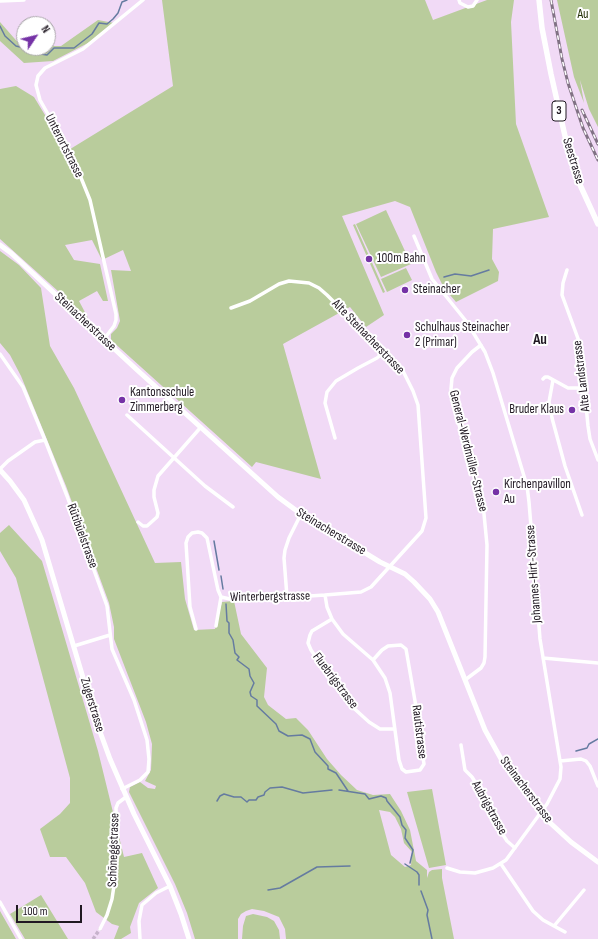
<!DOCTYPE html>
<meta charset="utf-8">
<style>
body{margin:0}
#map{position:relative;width:598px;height:939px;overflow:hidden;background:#f1daf6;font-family:"Sofia Sans Condensed",sans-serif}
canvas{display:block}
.north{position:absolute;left:16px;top:16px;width:40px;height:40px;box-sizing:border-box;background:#fff;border:1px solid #a6a3a7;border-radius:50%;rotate:55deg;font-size:11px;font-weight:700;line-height:16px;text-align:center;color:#201822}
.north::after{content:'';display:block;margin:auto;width:14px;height:18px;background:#7532a6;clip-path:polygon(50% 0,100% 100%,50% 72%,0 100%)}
.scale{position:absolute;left:16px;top:905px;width:66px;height:18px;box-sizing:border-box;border:2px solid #201822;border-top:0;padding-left:5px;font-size:12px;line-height:14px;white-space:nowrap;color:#201822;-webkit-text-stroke:3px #fff;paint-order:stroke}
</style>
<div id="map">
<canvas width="598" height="939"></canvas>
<div class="north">N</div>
<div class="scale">100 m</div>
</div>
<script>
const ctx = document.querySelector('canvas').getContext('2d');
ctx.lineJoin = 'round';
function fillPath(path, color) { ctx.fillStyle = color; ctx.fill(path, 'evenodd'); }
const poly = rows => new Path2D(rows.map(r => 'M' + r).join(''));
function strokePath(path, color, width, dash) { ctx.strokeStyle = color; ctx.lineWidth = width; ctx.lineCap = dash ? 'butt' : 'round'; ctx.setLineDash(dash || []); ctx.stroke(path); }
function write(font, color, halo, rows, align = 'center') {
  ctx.font = font + ' "Sofia Sans Condensed",sans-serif'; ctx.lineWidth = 4; ctx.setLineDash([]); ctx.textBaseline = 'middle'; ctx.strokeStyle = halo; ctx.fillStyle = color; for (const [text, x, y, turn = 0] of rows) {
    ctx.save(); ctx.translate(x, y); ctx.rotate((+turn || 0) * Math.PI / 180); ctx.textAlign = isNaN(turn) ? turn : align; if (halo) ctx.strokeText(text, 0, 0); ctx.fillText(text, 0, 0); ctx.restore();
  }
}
fillPath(poly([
 [162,0,425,0,433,20,487,0,514,0,511,22,516,124,549,217,493,229,492,259,499,272,498,281,456,302,444,288,436,272,410,207,395,201,342,216,384,315,366,327,350,307,283,344,321,479,256,462,252,467,111,340,111,334,117,328,120,321,111,270,131,271,123,250,102,260,92,240,65,245,74,260,100,264,108,301,103,301,97,291,79,301,88,318,0,239,0,89,16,86,34,97,67,151,173,86],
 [557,0,598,0,598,127,589,109,580,80,584,103,574,77],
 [98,20,114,23,92,41,53,61,24,63,0,41,0,22,21,46,24,46,24,48,48,48,48,46,61,46],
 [386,210,411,264,381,277,356,224],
 [355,224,385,292,383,293,353,225],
 [0,251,19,265,41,288,50,346,74,388,155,563,181,562,185,599,194,630,215,629,222,602,234,601,241,634,267,668,264,697,268,705,286,719,296,718,308,730,327,759,341,775,357,790,373,795,390,794,401,811,410,830,416,861,427,870,427,878,429,872,432,870,442,869,442,878,454,939,286,939,285,929,279,917,264,911,252,909,246,911,241,914,238,919,238,939,195,939,187,913,175,884,129,792,130,787,140,782,148,788,155,789,156,786,145,781,151,770,152,744,146,722,114,639,114,627,109,603,66,486,21,376,10,355,0,343],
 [379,810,390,812,395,817,401,829,404,843,412,852,411,865,405,867,391,855],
 [406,268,412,280,387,292,381,279],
 [9,525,42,561,98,751,124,857,142,853,158,888,139,903,130,927,131,933,121,939,114,939,119,926,112,924,96,912,85,883,66,857,50,857,40,829,60,814,70,803,70,778,16,578,0,551,0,533],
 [432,789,446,865,429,868,407,792],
 [41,895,68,939,25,939,10,914],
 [0,911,16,939,0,939],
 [253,914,267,917,274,921,279,930,280,939,242,939,243,926,246,916]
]), '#b9cc9c');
strokePath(poly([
 [0,26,5,36,16,46,24,48],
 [24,48,28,52,47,55,54,48,74,48,92,34,99,23,107,24,113,19,118,13,122,2,127,0],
 [444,277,455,274,471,276,489,270],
 [214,541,219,570],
 [221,576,223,589],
 [226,604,227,621,229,623,229,633,233,640,235,653,239,657,237,660,249,669,250,676,254,683,250,692,251,696,257,700,257,706,276,724,279,731,288,736,302,735,310,739,315,752,328,766,328,769,336,773,348,791],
 [576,751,587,748,589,744,598,739],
 [339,790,365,794,369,799,381,796,386,798,387,801,400,817,402,825,406,830,405,838,413,850,410,863],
 [217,801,220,796,224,794,234,797,241,797,247,802,249,800,256,800,258,797,264,795,265,792,270,788,282,787,303,793,332,790],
 [405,864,417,872,419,875,419,885],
 [268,890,280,888,317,867,350,866],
 [421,891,428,910,427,915,432,939]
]), '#657ba0', 1.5);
strokePath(poly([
 [93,939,100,929]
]), '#c7b3cc', 3.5, [3.5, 2]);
strokePath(poly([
 [459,0,460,3,468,7,473,6,477,0],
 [0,1,24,0],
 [414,236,432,279,466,321,485,352,493,373,527,486,529,502,540,639,561,767,560,779,547,804,506,860,493,868,475,873,460,872,447,868],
 [567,270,563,283,562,295,580,344,588,426,590,439,598,460],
 [104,339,114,326,116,320,116,314,90,200,73,158,40,100,36,85,38,76,45,68,83,49,143,0],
 [0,354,23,387,45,440],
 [543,379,545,377,548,377,568,388,584,388],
 [553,380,549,402,552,418,565,466,582,515],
 [127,415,205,486,233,507],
 [335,438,325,403,327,392,336,381,358,368,377,358,384,352],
 [0,469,8,461,35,442,45,440,67,496,107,606,112,649,134,700,147,740,149,759,148,772,140,780,122,789],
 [138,522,143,526,147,526,157,517,158,513,154,497,154,490,158,476,201,427],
 [325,595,327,607,332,619,343,634,373,660,385,678,390,693,399,760,402,769,406,772,420,770,424,764,415,701,406,649,401,645,388,646,382,650,373,660],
 [287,597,284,558,285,550,289,538,301,514],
 [332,619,312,631,310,635,308,643,311,650,347,702,369,722,380,729,395,729],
 [216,626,221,597],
 [196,629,190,607,186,543,188,537,192,533,198,532,202,533,207,538,218,590,221,597,230,599,248,600,325,595,361,592,371,587,422,531,426,518,418,405,413,391,403,371,327,295,319,288,309,283,289,281,279,284,250,301,231,308],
 [74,646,110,635],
 [543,658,598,663],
 [465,680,481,668,484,663,485,657,487,545,484,514,480,494,453,405,451,389,452,378,457,368,472,352,481,345],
 [461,745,465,770,472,777,480,790,496,824,507,841,515,848],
 [560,761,581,759,586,761,590,766,598,786],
 [501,864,533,911,543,920,565,932],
 [0,902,21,939],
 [554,926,584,890],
 [100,929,107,915,112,899,116,872,117,852,116,808,118,803,126,797],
 [140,939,139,921,142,905,156,893,170,886]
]), '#fff', 3.5);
strokePath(poly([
 [0,245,11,253,136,369,278,497,301,514,380,562,405,574,414,582,430,599,438,612,485,730,505,766,546,819,571,842,598,862],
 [0,470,10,481,24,500,42,540,95,718,110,759,134,814,170,886,181,914,189,939]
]), '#fff', 5);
strokePath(poly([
 [539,0,542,28,551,74,565,136,572,164,581,187,598,224]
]), '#fff', 5.5);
const rail = poly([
 [551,0,562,59,568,83,583,128,598,160],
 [582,110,598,144]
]);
strokePath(rail, '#817284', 3);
strokePath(rail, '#fff', 1.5, [4.5]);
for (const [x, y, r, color] of [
 [369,259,4,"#7532a6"],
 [405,290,4,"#7532a6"],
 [407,335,4,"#7532a6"],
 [122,400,4,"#7532a6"],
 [572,410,4,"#7532a6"],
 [496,492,4,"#7532a6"]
]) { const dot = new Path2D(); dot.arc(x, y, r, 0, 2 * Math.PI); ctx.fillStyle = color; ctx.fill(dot); strokePath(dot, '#fff', 1.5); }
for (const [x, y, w] of [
 [559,111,14]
]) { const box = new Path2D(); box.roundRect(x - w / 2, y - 10, w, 20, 3); ctx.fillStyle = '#fff'; ctx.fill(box); strokePath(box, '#201822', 1); }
write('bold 12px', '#201822', null, [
 ["3",559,111]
]);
write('13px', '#243207', '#fff', [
 ["Au",583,15]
]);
write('13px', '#201822', '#fff', [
 ["Unterortstrasse",64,146,63],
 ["Seestrasse",573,161,73],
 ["Steinacherstrasse",85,322,43],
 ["Alte Steinacherstrasse",368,337,46],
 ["Alte Landstrasse",582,376,-97],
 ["General-Werdmüller-Strasse",468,451,76],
 ["Steinacherstrasse",331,532,31],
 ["Rütibüelstrasse",82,536,70],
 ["Johannes-Hirt-Strasse",534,574,-94],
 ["Winterbergstrasse",270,597,-1],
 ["Fluebrigstrasse",335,681,53],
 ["Zugerstrasse",92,705,73],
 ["Rautistrasse",419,732,83],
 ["Steinacherstrasse",526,790,53],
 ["Aubrigstrasse",489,808,61],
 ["Schöneggstrasse",114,850,-88]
]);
write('13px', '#201822', '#fff', [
 ["100m Bahn",377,259],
 ["Steinacher",413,290],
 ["Schulhaus Steinacher",415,328],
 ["2 (Primar)",415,343],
 ["Kantonsschule",130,393],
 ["Zimmerberg",130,408],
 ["Bruder Klaus",564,410,"right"],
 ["Kirchenpavillon",504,485],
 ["Au",504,500]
], 'left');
write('bold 15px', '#201822', '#fff', [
 ["Au",540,340]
]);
</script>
